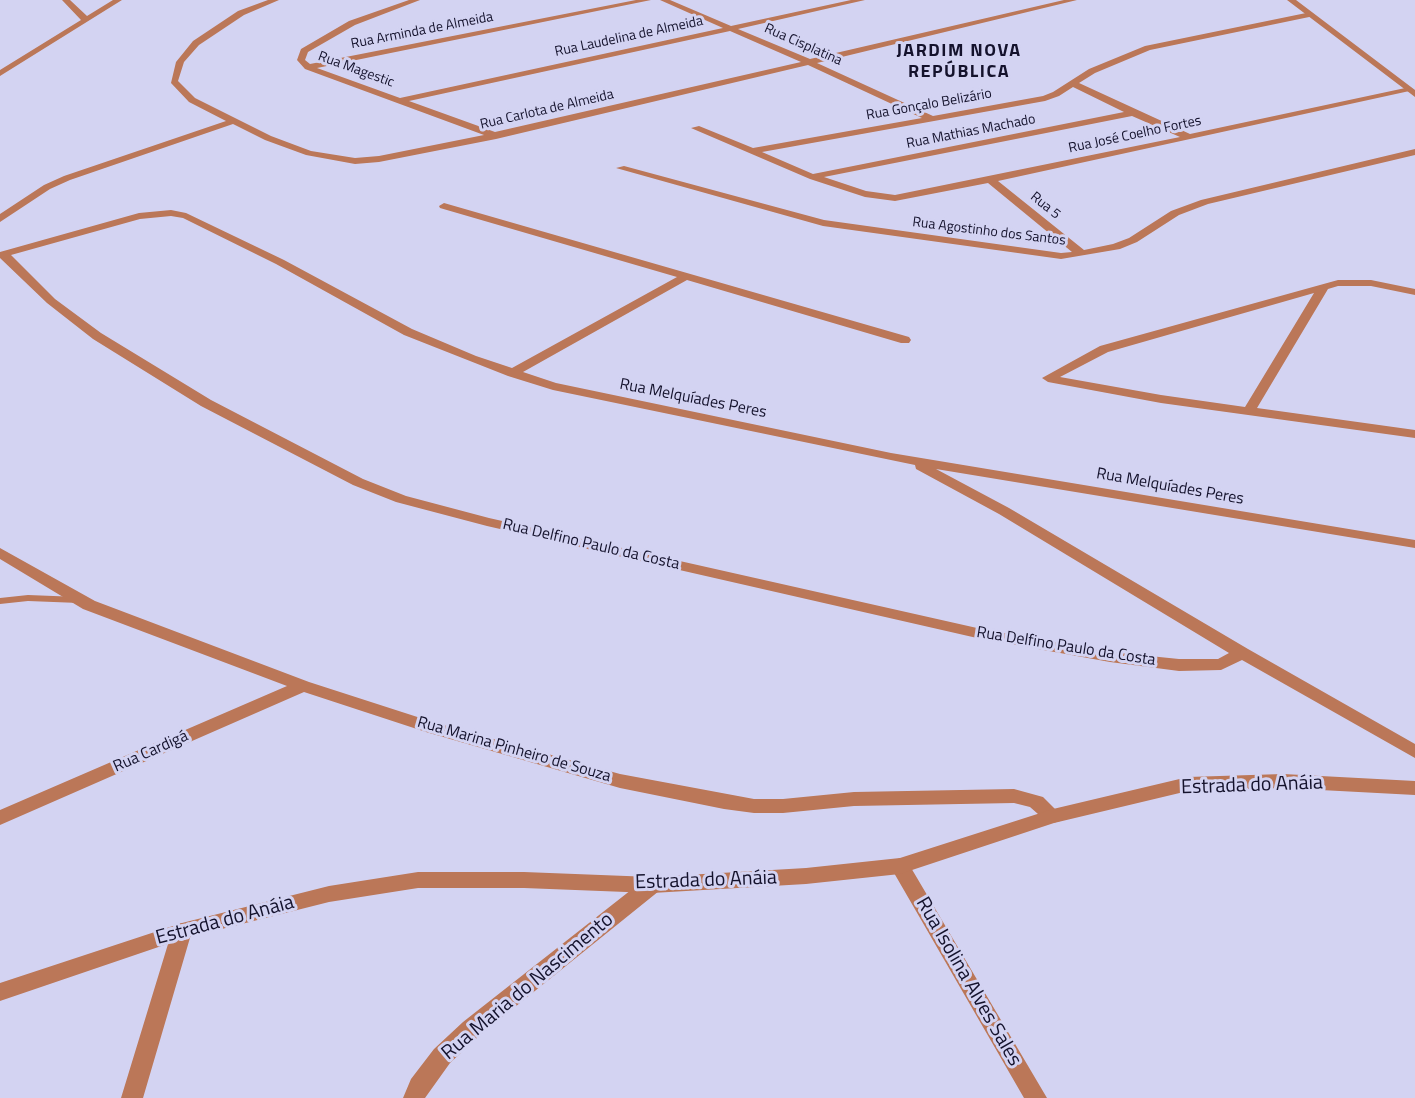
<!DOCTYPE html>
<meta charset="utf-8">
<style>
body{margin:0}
canvas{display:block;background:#d3d3f2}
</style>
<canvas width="1415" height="1098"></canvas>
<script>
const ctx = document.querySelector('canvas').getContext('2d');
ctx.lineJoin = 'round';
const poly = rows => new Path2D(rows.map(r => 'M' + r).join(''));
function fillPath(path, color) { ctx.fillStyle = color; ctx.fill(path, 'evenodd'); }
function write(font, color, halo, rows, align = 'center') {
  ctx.font = font + ' "Titillium Web",sans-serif'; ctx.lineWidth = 6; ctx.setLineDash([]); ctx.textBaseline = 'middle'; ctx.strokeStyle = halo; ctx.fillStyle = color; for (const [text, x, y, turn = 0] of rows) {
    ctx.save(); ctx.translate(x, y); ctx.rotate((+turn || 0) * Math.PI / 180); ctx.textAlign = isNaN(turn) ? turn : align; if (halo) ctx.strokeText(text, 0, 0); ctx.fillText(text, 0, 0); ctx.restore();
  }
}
fillPath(poly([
 [28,595,79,597,85,600,79,603,28,601,0,604,0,598,28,595]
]), '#bb7758');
fillPath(poly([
 [62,0,70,0,87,16,113,0,122,0,0,76,0,70,81,20,62,0],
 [268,0,279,0,244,15,199,45,184,62,178,81,195,98,271,136,311,151,355,158,379,156,484,135,305,69,297,60,301,49,349,21,409,0,420,0,355,25,308,52,305,60,310,64,636,0,651,0,317,68,400,98,723,28,660,0,670,0,731,26,851,0,865,0,738,29,810,59,1064,0,1077,0,817,63,933,116,1043,96,1053,92,1089,69,1145,46,1311,12,1314,16,1150,50,1095,73,1079,83,1190,134,1410,87,1414,90,998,181,1084,250,1113,244,1129,238,1171,211,1201,200,1415,149,1415,155,1208,204,1179,215,1137,242,1120,249,1061,259,823,226,616,168,624,166,824,220,1061,253,1072,252,988,183,895,201,865,197,810,179,691,128,699,126,753,148,922,118,808,65,496,139,379,162,355,164,306,155,265,140,233,124,70,180,50,189,0,222,0,214,44,185,64,176,226,121,189,102,171,83,176,62,193,41,238,11,268,0],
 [730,31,801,62,495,132,409,101,730,31],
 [1073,87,1124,112,813,174,762,152,1045,101,1059,96,1073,87],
 [1132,116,1180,137,895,195,866,191,824,177,1132,116],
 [444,203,909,337,911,340,909,343,901,343,687,280,523,372,556,383,891,453,1415,540,1415,548,936,469,1009,508,1248,649,1415,744,1415,758,1242,660,1221,670,1179,671,1110,662,977,638,487,526,396,502,353,485,201,406,93,339,47,303,0,258,0,252,139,213,171,210,186,213,284,260,412,329,476,356,512,368,677,277,440,208,439,206,444,203],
 [171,216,183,218,276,264,404,335,508,376,553,390,915,465,916,469,999,514,1229,653,1218,659,1179,659,1110,652,977,628,489,518,406,496,363,479,211,400,101,333,55,299,11,255,140,219,171,216],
 [1338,280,1371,280,1415,289,1415,295,1371,286,1338,286,1328,289,1257,408,1415,430,1415,438,1161,403,1048,382,1042,378,1100,346,1338,280],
 [1314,293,1245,407,1161,395,1060,377,1108,352,1314,293],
 [0,548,95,601,309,682,436,723,620,774,754,799,783,799,854,792,1014,789,1043,797,1062,816,1060,821,1053,823,1046,821,1030,807,1014,803,854,806,783,813,754,813,724,809,620,788,426,732,304,692,0,825,0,810,287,686,83,609,0,559,0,548],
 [900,858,907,861,1047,1098,1024,1098,890,866,893,861,900,858],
 [652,877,659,879,662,885,659,891,479,1036,450,1063,425,1098,403,1098,411,1079,434,1049,463,1022,645,879,652,877],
 [182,923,189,925,192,931,143,1098,121,1098,172,931,175,925,182,923]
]), '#bb7758');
fillPath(poly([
 [1287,0,1296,0,1415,90,1415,97,1287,0],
 [1283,774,1415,781,1415,795,1283,788,1188,791,1054,823,900,874,806,884,652,893,524,888,418,888,329,902,182,939,0,1001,0,983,182,923,329,886,418,872,524,872,652,877,806,868,900,858,1053,809,1188,777,1283,774]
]), '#bb7758');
write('14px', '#14122c', '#d3d3f2', [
 ["Rua Arminda de Almeida",422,31,-11],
 ["Rua Laudelina de Almeida",629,37,-12],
 ["Rua Cisplatina",803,45,24],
 ["Rua Magestic",356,70,20],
 ["Rua Gonçalo Belizário",929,105,-10],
 ["Rua Carlota de Almeida",547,110,-13],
 ["Rua Mathias Machado",971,132,-11],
 ["Rua José Coelho Fortes",1135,135,-12],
 ["Rua 5",1045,206,39],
 ["Rua Agostinho dos Santos",989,232,7]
]);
write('16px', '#14122c', '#d3d3f2', [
 ["Rua Melquíades Peres",693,399,11],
 ["Rua Melquíades Peres",1170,487,10],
 ["Rua Delfino Paulo da Costa",591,545,13],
 ["Rua Delfino Paulo da Costa",1066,647,9],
 ["Rua Marina Pinheiro de Souza",514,750,16],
 ["Rua Cardigá",151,752,-24]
]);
ctx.letterSpacing = '1.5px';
write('bold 18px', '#14122c', '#d3d3f2', [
 ["JARDIM NOVA",959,52],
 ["REPÚBLICA",959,73]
]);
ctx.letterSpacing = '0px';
write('20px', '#14122c', '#d3d3f2', [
 ["Estrada do Anáia",1252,786,-2],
 ["Estrada do Anáia",706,881,-2],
 ["Estrada do Anáia",225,921,-15],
 ["Rua Isolina Alves Sales",968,982,60],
 ["Rua Maria do Nascimento",528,987,-40]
]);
</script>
